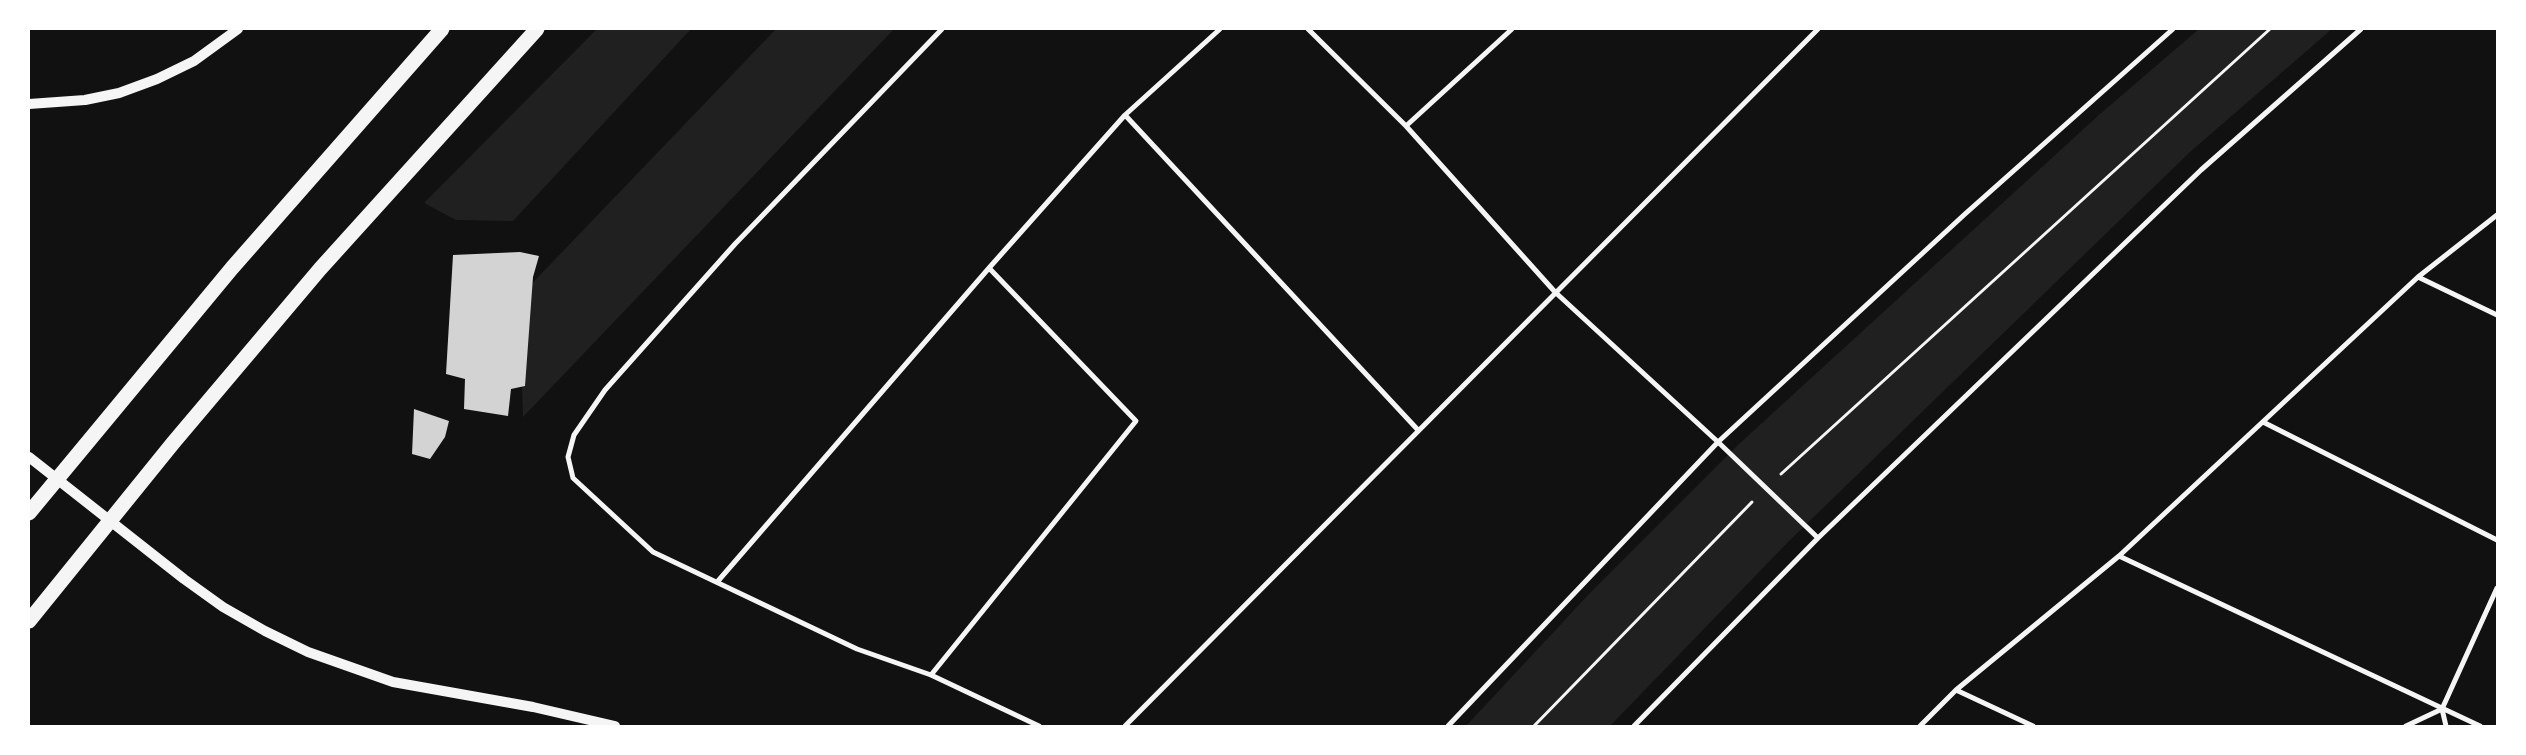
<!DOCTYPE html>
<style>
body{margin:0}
#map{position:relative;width:2526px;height:755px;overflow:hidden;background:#111;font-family:"Exo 2",sans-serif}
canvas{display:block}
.frame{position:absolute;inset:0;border:30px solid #fff;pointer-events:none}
</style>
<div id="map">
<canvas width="2526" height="755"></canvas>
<div class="frame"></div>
</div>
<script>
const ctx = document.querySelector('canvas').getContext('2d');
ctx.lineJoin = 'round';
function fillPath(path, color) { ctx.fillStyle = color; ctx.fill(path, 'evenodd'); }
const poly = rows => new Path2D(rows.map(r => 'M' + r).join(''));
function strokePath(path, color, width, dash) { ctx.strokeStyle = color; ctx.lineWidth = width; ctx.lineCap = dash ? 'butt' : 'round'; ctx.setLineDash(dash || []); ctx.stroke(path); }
fillPath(poly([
 [597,29,691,29,513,221,456,220,424,203],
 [776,29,894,29,523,417,519,297],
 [2199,29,2332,29,2190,152,1789,541,1610,726,1466,726,1589,594,1739,444,2100,114]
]), '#202020');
fillPath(poly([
 [520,252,539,256,533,277,525,386,511,389,508,416,464,409,465,379,446,374,453,255],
 [414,409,449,421,445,437,430,459,412,454]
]), '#d3d3d3');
strokePath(poly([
 [1781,474,2270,29],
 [1534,726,1752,502]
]), '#f5f5f5', 3);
strokePath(poly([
 [942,29,735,244,605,390,574,435,568,457,573,478,653,552,857,649,931,675,1039,726],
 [1308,29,1406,126,1555,292,1718,442,1818,538],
 [1125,115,1418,430],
 [1406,126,1512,29],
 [2418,277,2497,315],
 [2263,422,2497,540],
 [2119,556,2480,726],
 [718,581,989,268,1125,115,1220,29],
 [931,675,1136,421,989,268],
 [1956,690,2033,726],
 [1125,726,1818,29],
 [1448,726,1718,442,1965,214,2173,29],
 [1634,726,1818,538,2201,170,2361,29],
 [1920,726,1956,690,2119,556,2418,277,2497,215],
 [2406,726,2442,709],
 [2446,726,2442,709,2497,588]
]), '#f5f5f5', 5);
strokePath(poly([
 [29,104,85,100,119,93,157,79,194,61,238,29],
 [29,457,184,579,223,607,265,631,308,652,393,682,533,707,615,726]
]), '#f5f5f5', 10);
strokePath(poly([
 [29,513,232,268,442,29],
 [29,621,173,443,320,269,537,29]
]), '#f5f5f5', 15);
</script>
